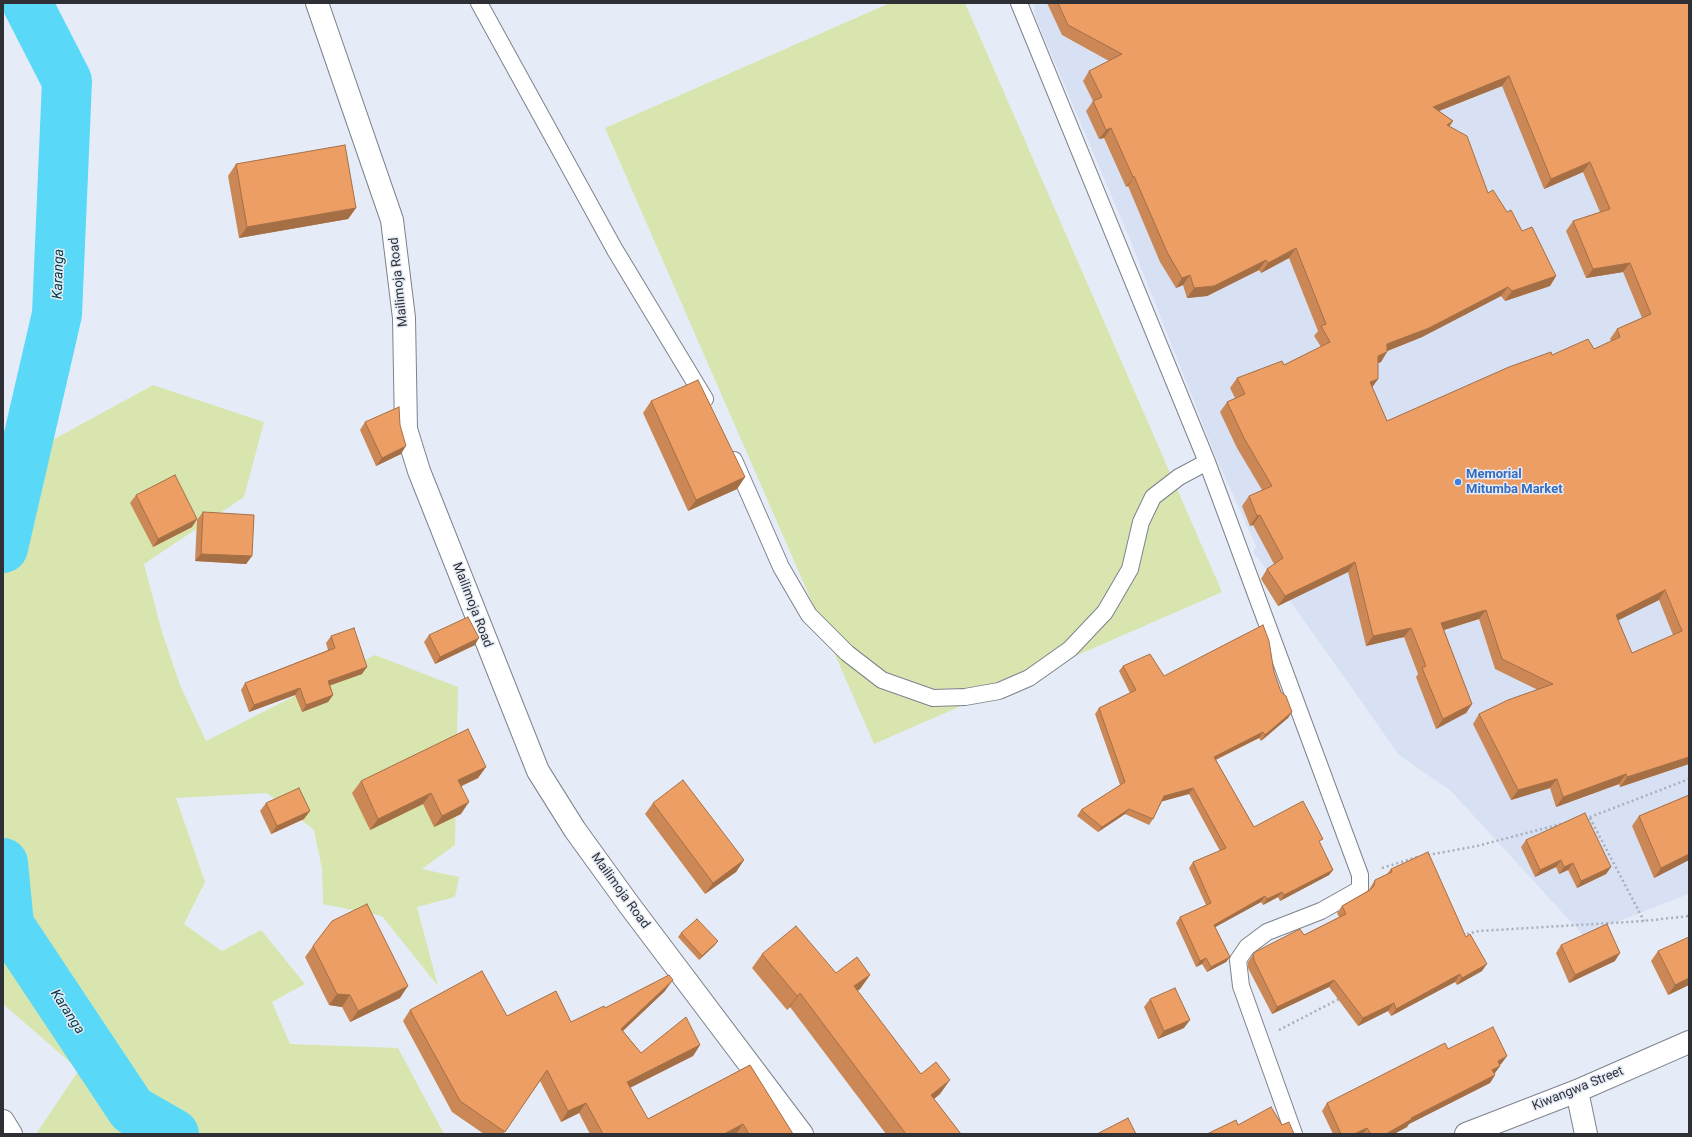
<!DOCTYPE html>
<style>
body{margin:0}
#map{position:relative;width:1692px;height:1137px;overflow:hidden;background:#e6ecf7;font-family:Roboto,sans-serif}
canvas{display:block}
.frame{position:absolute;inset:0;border:4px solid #2e3035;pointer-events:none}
</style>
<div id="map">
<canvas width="1692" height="1137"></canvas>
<div class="frame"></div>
</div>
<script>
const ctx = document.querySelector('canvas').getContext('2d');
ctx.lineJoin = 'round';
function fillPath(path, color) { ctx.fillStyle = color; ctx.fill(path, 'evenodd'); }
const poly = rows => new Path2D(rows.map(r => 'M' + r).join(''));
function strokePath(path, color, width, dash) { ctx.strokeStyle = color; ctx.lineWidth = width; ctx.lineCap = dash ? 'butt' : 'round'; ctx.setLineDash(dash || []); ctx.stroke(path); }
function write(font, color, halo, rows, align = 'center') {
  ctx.font = font + ' Roboto,sans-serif'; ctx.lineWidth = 3; ctx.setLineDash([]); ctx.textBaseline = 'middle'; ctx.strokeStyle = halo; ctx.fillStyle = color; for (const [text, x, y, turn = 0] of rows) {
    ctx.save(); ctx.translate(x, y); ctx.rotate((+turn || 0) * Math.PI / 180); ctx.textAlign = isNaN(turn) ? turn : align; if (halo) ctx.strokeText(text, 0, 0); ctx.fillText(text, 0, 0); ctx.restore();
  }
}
fillPath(poly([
 [1034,3,1689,3,1689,894,1583,935,1451,791,1399,755,1293,605,1253,552,1256,546,1215,455,1129,237,1035,16]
]), '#d8e1f3');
fillPath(poly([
 [890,3,965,3,1222,592,874,744,605,128],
 [153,385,264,422,244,497,144,564,162,632,180,685,206,741,375,655,458,687,455,845,422,869,459,877,455,897,417,907,438,986,382,916,323,904,322,869,314,830,267,793,176,798,205,882,184,924,222,951,261,930,305,984,272,1002,290,1044,398,1048,444,1134,36,1134,79,1070,3,1004,3,467]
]), '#d9e5af');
strokePath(poly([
 [3,548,57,314,67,81,27,3],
 [3,863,9,925,132,1110,174,1134]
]), '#59d9f7', 50);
const lane = poly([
 [479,3,615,250,705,399],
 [1019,3,1207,462,1360,875,1360,889,1321,911,1267,932,1247,947,1238,960,1241,986,1294,1134],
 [734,460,781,567,809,615,847,653,882,680,933,698,965,697,999,691,1029,678,1070,649,1105,612,1130,569,1141,522,1153,497,1179,477,1207,462]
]);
const street = poly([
 [317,3,392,220,404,318,406,429,419,471,538,771,575,830,630,906,802,1134],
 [1577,1091,1586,1134],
 [3,1121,11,1134],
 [1466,1134,1577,1091,1689,1042]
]);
strokePath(lane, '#7d828c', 18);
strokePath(street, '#7d828c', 24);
strokePath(poly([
 [1590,818,1644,921],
 [1585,819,1689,779],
 [1428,855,1477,846,1561,824],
 [1382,868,1417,857],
 [1462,935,1479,931,1644,921,1689,916],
 [1279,1030,1341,998]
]), '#a9aeb7', 2.5, [2, 3]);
strokePath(lane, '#fff', 16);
strokePath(street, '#fff', 22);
fillPath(poly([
 [1047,3,1689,3,1689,764,1620,787,1619,784,1556,807,1550,788,1511,800,1473,724,1479,714,1538,690,1495,669,1479,619,1444,630,1472,704,1466,713,1436,729,1416,677,1418,674,1404,637,1366,646,1348,572,1278,606,1261,579,1267,569,1274,564,1253,525,1250,526,1242,506,1249,496,1262,490,1237,448,1220,412,1227,402,1235,398,1230,388,1237,378,1284,365,1321,347,1314,336,1318,331,1289,258,1261,273,1259,270,1207,296,1187,298,1183,285,1176,288,1160,262,1128,186,1126,187,1104,138,1099,139,1086,111,1093,101,1083,81,1089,71,1109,61,1062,35],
 [1502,86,1544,189,1583,172,1600,212,1573,221,1566,231,1586,278,1623,272,1642,318,1617,329,1610,339,1611,341,1594,349,1552,355,1387,421,1372,387,1378,379,1378,363,1381,362,1387,351,1422,337,1501,296,1505,301,1550,286,1556,276,1507,212,1488,193,1449,127,1453,121,1439,111],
 [1659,600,1673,635,1632,653,1618,620],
 [236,164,356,208,348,219,239,238,228,176],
 [651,401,745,477,737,489,688,511,643,413],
 [365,422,401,454,376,466,360,430],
 [136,495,197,519,192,527,153,547,130,503],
 [203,512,252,556,246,564,195,561,197,520],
 [429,635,475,645,435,664,424,642],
 [331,636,362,674,330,685,333,695,328,702,302,712,295,695,249,712,241,690,245,683,328,650,326,643],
 [1123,666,1164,676,1274,672,1281,692,1292,712,1288,718,1261,741,1259,738,1216,760,1254,827,1320,843,1333,870,1329,875,1280,901,1278,897,1263,905,1261,902,1215,927,1230,957,1226,962,1207,972,1202,964,1196,967,1176,923,1180,917,1206,905,1189,868,1193,862,1220,851,1189,794,1162,801,1153,819,1149,825,1125,814,1098,832,1077,816,1081,810,1120,785,1095,714,1099,708,1130,693,1119,671],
 [486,767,478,778,462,786,461,814,434,827,423,804,370,830,352,793,361,781],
 [1689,795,1689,860,1654,878,1632,826,1639,816],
 [266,803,304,819,271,834,260,811],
 [653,803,744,860,736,872,705,894,645,814],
 [1526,840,1611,867,1606,874,1577,888,1568,870,1559,874,1556,867,1535,877,1521,847],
 [1391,869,1466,937,1482,971,1457,985,1455,982,1391,1016,1388,1011,1358,1026,1329,987,1272,1014,1248,968,1248,962,1255,952,1304,935,1339,917,1337,913,1342,906,1369,890,1370,888,1375,880,1387,874],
 [681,933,715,945,699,960,678,937],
 [1561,945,1615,961,1569,983,1556,953],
 [313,946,400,998,350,1022,342,1007,329,1005,305,957],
 [1658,951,1689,985,1668,995,1651,961],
 [762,954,836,973,870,975,860,989,857,991,921,1074,940,1094,934,1099,961,1134,886,1134,790,1007,787,1010,752,968],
 [665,991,623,1031,641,1053,700,1045,693,1056,630,1087,648,1119,750,1065,793,1134,590,1134,579,1113,561,1122,540,1081,503,1134,484,1134,452,1112,403,1021,410,1010,507,1016,571,1022,605,1008],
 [1150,999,1184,1028,1158,1039,1144,1007],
 [1448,1049,1502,1063,1500,1065,1500,1066,1494,1074,1495,1075,1490,1083,1409,1124,1407,1127,1394,1134,1333,1134,1322,1111,1327,1103]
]), '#cb8856');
fillPath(poly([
 [1509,76,1502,86,1426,116,1433,107],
 [1453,121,1446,131,1447,125],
 [1111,128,1104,138,1099,139,1106,130],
 [1590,162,1583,172,1544,189,1551,179],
 [1134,176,1128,186,1126,187,1133,177],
 [356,208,348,219,239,238,247,227],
 [1296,248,1289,258,1261,273,1268,263],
 [1266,260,1259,270,1207,296,1187,298,1194,288],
 [1630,263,1623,272,1586,278,1593,269],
 [1190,275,1183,285,1176,288,1182,278],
 [1556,276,1550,286,1505,301,1512,291],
 [1508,287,1501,296,1422,337,1380,354,1387,344],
 [1387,352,1381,362,1371,366,1378,356],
 [1378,379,1371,389,1370,382],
 [406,446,401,454,376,466,382,458],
 [745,477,737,489,688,511,696,500],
 [1260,515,1253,525,1250,526,1257,516],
 [197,519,192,527,153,547,158,539],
 [201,554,252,556,246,564,195,561],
 [1355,562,1348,572,1278,606,1285,596],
 [1665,590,1659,600,1609,625,1616,615],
 [1486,610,1479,619,1434,633,1441,623],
 [1411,628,1404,637,1366,646,1373,636],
 [479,638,475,645,435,664,440,657],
 [367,667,362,674,323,688,328,681],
 [300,688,295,695,249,712,254,705],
 [333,695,328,702,302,712,306,705],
 [1472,704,1466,713,1436,729,1443,719],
 [1292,712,1288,718,1261,741,1265,735],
 [1263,732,1259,738,1210,762,1214,757],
 [1689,757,1689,764,1620,787,1627,777],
 [486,767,478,778,450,791,458,780],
 [1626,774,1619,784,1556,807,1563,797],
 [1557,779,1550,788,1511,800,1518,790],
 [1193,788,1189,794,1160,802,1164,796],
 [431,793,423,804,370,830,378,819],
 [469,802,461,814,434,827,442,816],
 [1129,809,1125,814,1098,832,1102,827],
 [310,811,304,819,271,834,277,826],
 [1689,854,1689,860,1654,878,1661,868],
 [744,860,736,872,705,894,713,883],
 [1561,860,1556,867,1535,877,1540,870],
 [1573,863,1568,870,1559,874,1564,867],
 [1611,867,1606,874,1577,888,1581,881],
 [1333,870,1329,875,1280,901,1284,895],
 [1282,892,1278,897,1263,905,1267,899],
 [1265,896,1261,902,1210,930,1214,925],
 [718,941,715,945,699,960,702,956],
 [1620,953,1615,961,1569,983,1575,975],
 [1230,957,1226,962,1207,972,1211,967],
 [1206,958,1202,964,1196,967,1200,961],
 [1487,964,1482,971,1457,985,1462,978],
 [1460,974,1455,982,1391,1016,1396,1009],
 [870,975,860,989,844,1001,854,986],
 [1689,978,1689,985,1668,995,1675,985],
 [673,980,665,991,613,1040,621,1029],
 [1334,980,1329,987,1272,1014,1277,1007],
 [408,986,400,998,350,1022,358,1011],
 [800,993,790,1007,787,1010,797,996],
 [337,994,350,995,342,1007,329,1005],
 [1394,1003,1388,1011,1358,1026,1363,1018],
 [1190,1020,1184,1028,1158,1039,1164,1031],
 [700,1045,693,1056,620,1093,627,1082],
 [1507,1056,1502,1063,1492,1068,1498,1061],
 [1500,1066,1495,1073,1487,1077,1492,1070],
 [1495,1075,1490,1083,1409,1124,1407,1127,1394,1134,1386,1134,1411,1118],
 [950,1080,940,1094,921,1109,931,1095],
 [586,1103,579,1113,561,1122,568,1111],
 [743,1124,736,1134,724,1134],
 [1367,1128,1363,1134,1354,1134]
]), '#a56f46');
const building = poly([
 [1058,3,1689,3,1689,757,1627,777,1626,774,1563,797,1557,779,1518,790,1479,714,1508,700,1553,684,1502,659,1486,610,1441,623,1472,704,1443,719,1422,668,1426,666,1411,628,1373,636,1355,562,1285,596,1267,569,1283,558,1260,515,1257,516,1249,496,1272,486,1244,438,1227,402,1245,394,1237,378,1282,361,1284,365,1330,342,1321,326,1326,324,1296,248,1268,263,1266,260,1214,286,1194,288,1190,275,1182,278,1167,252,1134,176,1133,177,1111,128,1106,130,1093,101,1102,97,1089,71,1122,54,1068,25,1058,3],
 [1509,76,1551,179,1590,162,1610,209,1573,221,1593,269,1630,263,1651,314,1617,329,1620,337,1594,349,1588,339,1552,355,1551,352,1509,367,1387,421,1370,382,1378,379,1378,356,1387,352,1387,344,1429,328,1508,287,1512,291,1556,276,1532,227,1522,231,1511,210,1507,212,1493,190,1488,193,1467,136,1447,125,1453,121,1433,107,1509,76],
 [1665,590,1682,631,1632,653,1616,615,1665,590],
 [345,145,356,208,247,227,236,164,345,145],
 [698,380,745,477,696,500,651,401,698,380],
 [399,407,400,425,406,446,382,458,365,422,399,407],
 [175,475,197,519,158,539,136,495,175,475],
 [203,512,254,515,252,556,201,554,203,512],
 [468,617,479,638,440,657,429,635,468,617],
 [1263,625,1269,641,1274,672,1281,692,1286,696,1292,712,1265,735,1263,732,1214,757,1254,827,1303,801,1323,839,1319,841,1333,870,1284,895,1282,892,1267,899,1265,896,1214,925,1230,957,1211,967,1206,958,1200,961,1180,917,1211,903,1193,862,1226,848,1193,788,1164,796,1153,819,1129,809,1102,827,1081,810,1125,782,1099,708,1136,690,1123,666,1150,654,1164,676,1263,625],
 [354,628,367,667,328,681,333,695,306,705,300,688,254,705,245,683,335,648,331,636,354,628],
 [468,729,486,767,458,780,469,802,442,816,431,793,378,819,361,781,468,729],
 [683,780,744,860,713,883,653,803,683,780],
 [299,788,310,811,277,826,266,803,299,788],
 [1689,795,1689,854,1661,868,1639,816,1689,795],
 [1585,813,1611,867,1581,881,1573,863,1564,867,1561,860,1540,870,1526,840,1585,813],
 [1428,852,1466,937,1470,934,1487,964,1462,978,1460,974,1396,1009,1394,1003,1363,1018,1334,980,1277,1007,1254,960,1253,955,1255,952,1300,929,1304,935,1346,914,1342,906,1370,890,1374,886,1375,880,1392,872,1391,869,1428,852],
 [367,904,408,986,358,1011,350,995,337,994,313,946,332,921,367,904],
 [697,919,718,941,702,956,681,933,697,919],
 [1607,924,1620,953,1575,975,1561,945,1607,924],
 [796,926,836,973,857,957,870,975,854,986,921,1074,936,1062,950,1080,931,1095,961,1134,906,1134,800,993,797,996,762,954,796,926],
 [1689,937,1689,978,1675,985,1658,951,1689,937],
 [482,971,507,1016,556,991,571,1022,604,1006,605,1008,669,975,673,980,621,1029,641,1053,686,1017,700,1045,627,1082,648,1119,750,1065,793,1134,749,1134,743,1124,724,1134,603,1134,586,1103,568,1111,547,1070,505,1132,460,1101,410,1010,482,971],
 [1175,988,1190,1020,1164,1031,1150,999,1175,988],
 [1493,1027,1507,1056,1498,1061,1500,1066,1492,1070,1495,1075,1411,1118,1412,1119,1386,1134,1371,1134,1367,1128,1354,1134,1341,1134,1327,1103,1445,1043,1448,1049,1493,1027],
 [1271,1107,1282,1125,1289,1122,1294,1134,1207,1134,1236,1120,1238,1125,1271,1107],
 [1128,1118,1136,1134,1097,1134,1128,1118]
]);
fillPath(building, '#ec9e64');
strokePath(building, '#a56f46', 1);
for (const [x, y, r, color] of [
 [1458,482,4,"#3f7fe0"]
]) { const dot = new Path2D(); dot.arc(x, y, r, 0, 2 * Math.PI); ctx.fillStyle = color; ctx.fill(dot); strokePath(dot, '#e6ecf7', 1.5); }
write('13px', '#2e3035', '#e6ecf7', [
 ["Mailimoja Road",399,282,-96],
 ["Mailimoja Road",472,605,69],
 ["Mailimoja Road",620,891,54],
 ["Kiwangwa Street",1578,1089,-22]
]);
write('bold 13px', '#366cbe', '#e6ecf7', [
 ["Memorial",1466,475],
 ["Mitumba Market",1466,490]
], 'left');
write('italic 14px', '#003b47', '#e6ecf7', [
 ["Karanga",59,274,-88],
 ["Karanga",67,1012,57]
]);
</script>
